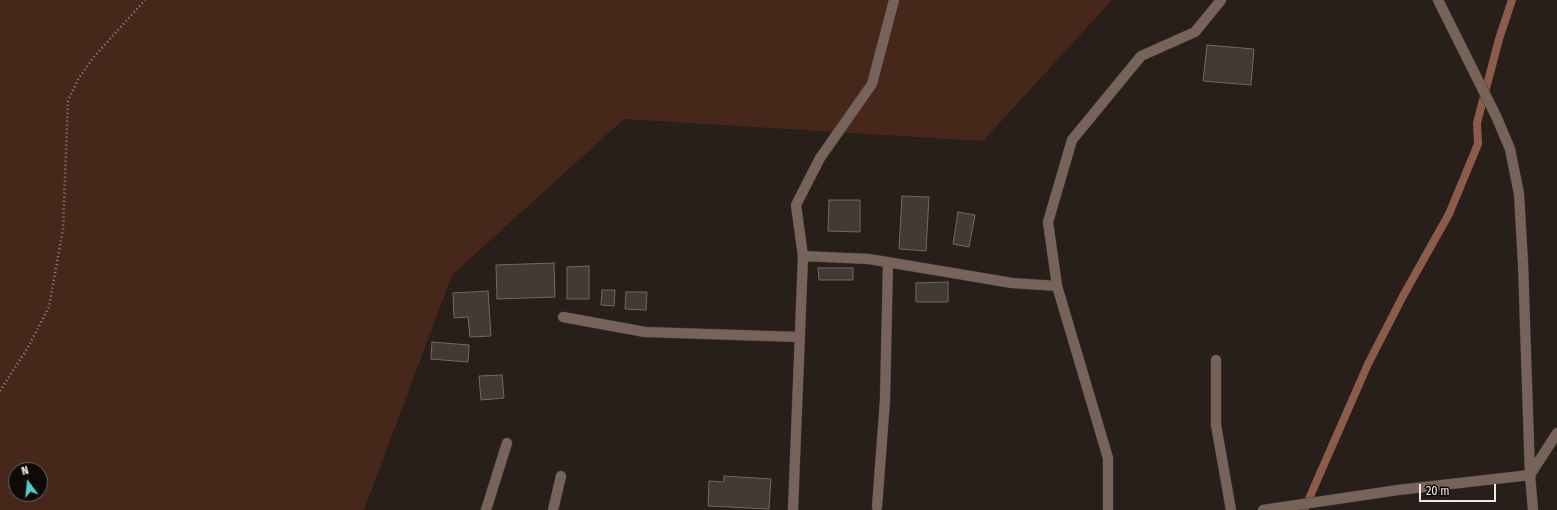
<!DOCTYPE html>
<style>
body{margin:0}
#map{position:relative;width:1557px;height:510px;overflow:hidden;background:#281f1b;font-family:"Fira Sans Condensed",sans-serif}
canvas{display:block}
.north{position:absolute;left:8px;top:462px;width:40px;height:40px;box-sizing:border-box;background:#0e0a08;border:1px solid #696462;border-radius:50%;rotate:345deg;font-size:11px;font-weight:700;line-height:16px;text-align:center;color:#f2ece9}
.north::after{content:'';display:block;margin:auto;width:14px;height:18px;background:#53cdcb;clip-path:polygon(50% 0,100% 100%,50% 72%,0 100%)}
.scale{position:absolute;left:1419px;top:484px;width:77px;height:18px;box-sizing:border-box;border:2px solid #f2ece9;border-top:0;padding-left:5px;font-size:12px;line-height:14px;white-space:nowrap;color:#f2ece9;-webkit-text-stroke:3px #0e0a08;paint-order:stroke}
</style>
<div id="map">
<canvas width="1557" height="510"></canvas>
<div class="north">N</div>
<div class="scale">20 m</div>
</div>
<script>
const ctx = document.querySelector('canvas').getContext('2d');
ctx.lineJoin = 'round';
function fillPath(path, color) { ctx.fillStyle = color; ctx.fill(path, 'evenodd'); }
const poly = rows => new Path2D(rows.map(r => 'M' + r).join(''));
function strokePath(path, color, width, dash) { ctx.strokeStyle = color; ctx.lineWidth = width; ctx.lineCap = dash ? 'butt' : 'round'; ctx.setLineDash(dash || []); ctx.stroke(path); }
fillPath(poly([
 [0,0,1112,0,983,141,624,119,452,275,364,510,0,510],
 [16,470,40,470,40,494,16,494]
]), '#46271a');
strokePath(poly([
 [1304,510,1368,364,1403,296,1449,214,1478,144,1477,123,1499,39,1512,0]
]), '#8a5c49', 8);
const building = poly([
 [1207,45,1254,49,1251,85,1203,81,1207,45],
 [902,196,929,197,926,251,899,249,902,196],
 [829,200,860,200,860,232,828,231,829,200],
 [958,212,975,215,969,247,953,244,958,212],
 [554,263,555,297,497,299,496,265,554,263],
 [589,266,589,299,567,299,567,267,589,266],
 [818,268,853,268,853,280,819,280,818,268],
 [948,282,948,302,916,302,916,283,948,282],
 [602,290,615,290,614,306,601,305,602,290],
 [488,291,491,336,470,337,468,317,454,318,453,293,488,291],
 [626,292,647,292,646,310,625,309,626,292],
 [432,342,469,345,468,362,431,359,432,342],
 [502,375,504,398,481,400,479,376,502,375],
 [724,476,771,479,769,509,708,506,709,481,724,482,724,476]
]);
fillPath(building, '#433935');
strokePath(building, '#736863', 1);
const minor = poly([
 [1438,0,1496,116,1510,149,1519,194,1523,263,1530,475,1533,510],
 [803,256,869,259,1012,283,1057,286],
 [563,317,645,332,799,337],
 [1216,360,1216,425,1231,510],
 [877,507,885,400,888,262],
 [486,510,507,443],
 [553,510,561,476],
 [793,510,803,256,796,205,820,158,872,84,894,0],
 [1108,510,1108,458,1057,286,1048,222,1072,140,1141,56,1195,32,1221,0],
 [1263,510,1398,490,1530,475,1557,433]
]);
strokePath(minor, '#443c38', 11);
strokePath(poly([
 [0,391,27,349,49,307,63,229,68,100,79,78,93,58,145,0]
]), '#938c88', 2.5, [1, 3]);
strokePath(minor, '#78635b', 10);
</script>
